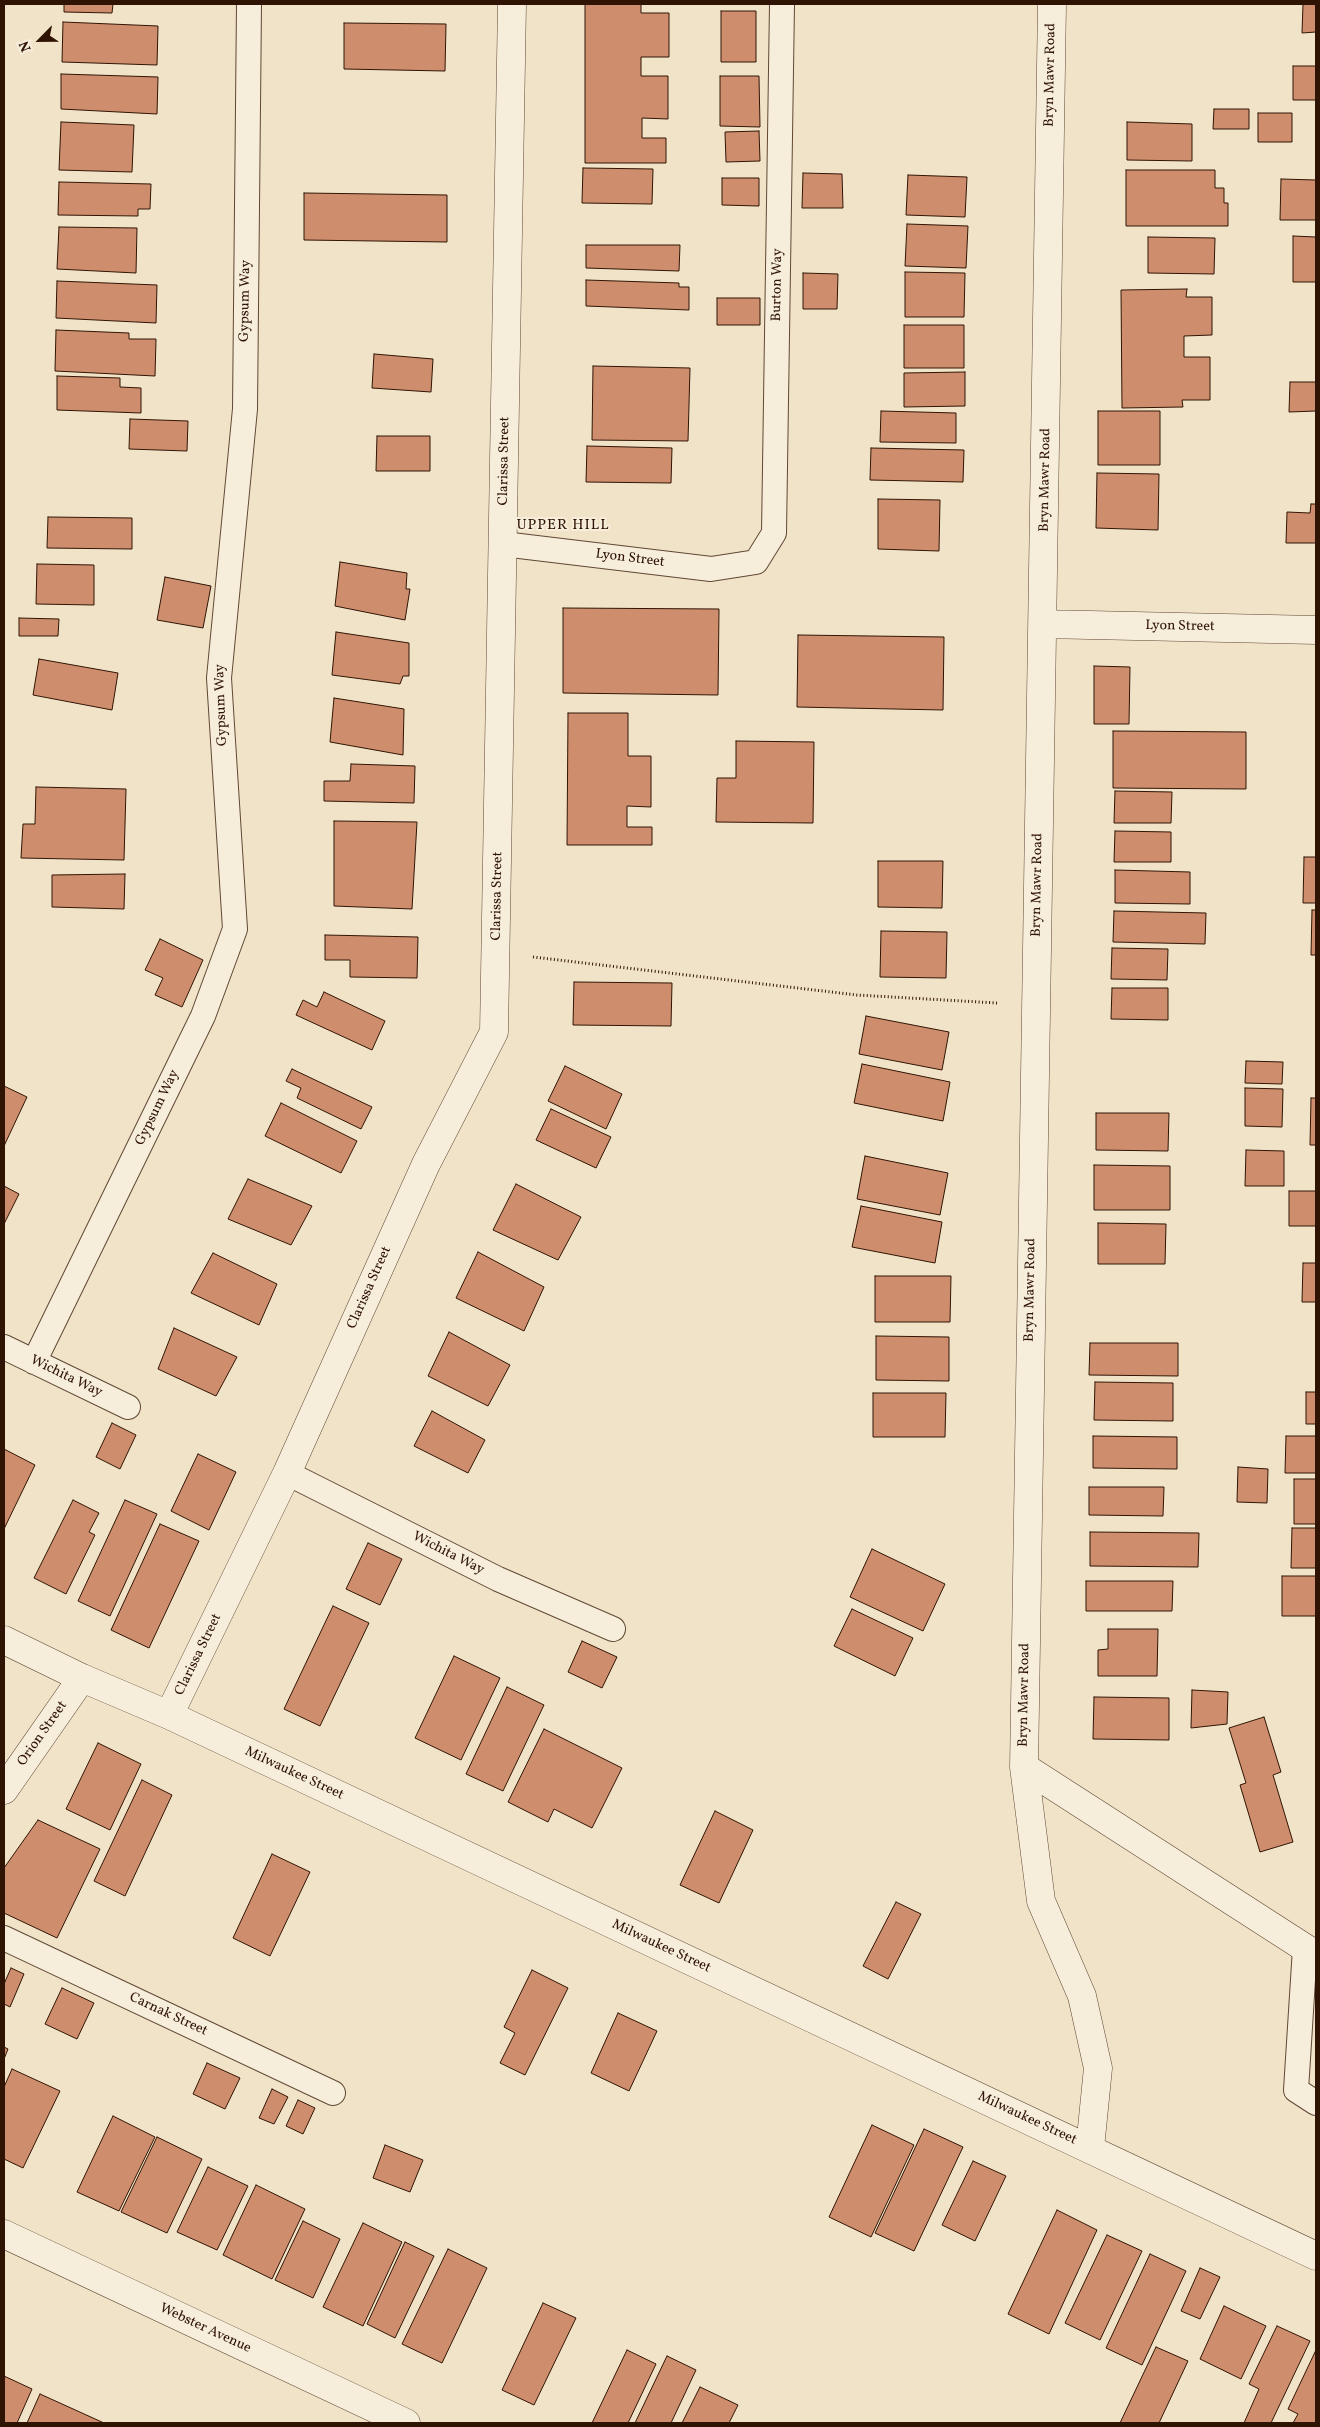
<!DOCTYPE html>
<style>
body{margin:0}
#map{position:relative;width:1320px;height:2427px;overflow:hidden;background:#f1e3c8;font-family:Vollkorn,serif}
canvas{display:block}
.frame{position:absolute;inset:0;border:5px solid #301403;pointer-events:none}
.north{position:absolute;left:15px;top:15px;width:50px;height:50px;-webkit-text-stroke:4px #f6eddb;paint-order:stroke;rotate:247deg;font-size:14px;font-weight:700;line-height:20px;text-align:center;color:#301403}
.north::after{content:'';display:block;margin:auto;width:18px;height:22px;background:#301403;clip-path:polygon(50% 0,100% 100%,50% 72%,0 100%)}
</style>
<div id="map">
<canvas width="1320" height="2427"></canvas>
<div class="frame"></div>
<div class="north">N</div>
</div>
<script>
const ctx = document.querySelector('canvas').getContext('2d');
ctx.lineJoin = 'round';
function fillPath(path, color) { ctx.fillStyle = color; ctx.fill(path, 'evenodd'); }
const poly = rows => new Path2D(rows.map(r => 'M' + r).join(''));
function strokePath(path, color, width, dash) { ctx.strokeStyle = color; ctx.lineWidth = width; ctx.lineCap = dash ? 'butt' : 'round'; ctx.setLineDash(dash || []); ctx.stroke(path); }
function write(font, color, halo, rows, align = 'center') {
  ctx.font = font + ' Vollkorn,serif'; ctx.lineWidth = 4; ctx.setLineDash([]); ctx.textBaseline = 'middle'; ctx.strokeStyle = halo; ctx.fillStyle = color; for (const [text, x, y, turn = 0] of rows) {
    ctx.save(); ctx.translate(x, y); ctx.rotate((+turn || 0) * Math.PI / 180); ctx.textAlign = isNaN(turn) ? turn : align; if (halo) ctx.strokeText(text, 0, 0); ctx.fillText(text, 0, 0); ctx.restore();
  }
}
const building = poly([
 [64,4,113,4,112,13,64,12,64,4],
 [585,4,641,4,641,13,669,13,669,57,641,57,641,76,668,76,668,119,642,118,642,138,666,138,666,163,585,163,585,4],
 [1303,4,1316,4,1316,32,1302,33,1303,4],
 [721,11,756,11,756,62,721,62,721,11],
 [63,22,158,26,157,65,62,62,63,22],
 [344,23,446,24,445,71,344,69,344,23],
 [1293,66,1316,66,1316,100,1293,100,1293,66],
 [61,74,158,77,157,114,61,109,61,74],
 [720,76,759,76,760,127,720,126,720,76],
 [1214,109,1249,109,1249,129,1213,129,1214,109],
 [1258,113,1292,113,1292,142,1258,142,1258,113],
 [61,122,134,125,132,172,59,170,61,122],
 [1127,122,1192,124,1192,161,1127,160,1127,122],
 [759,131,760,161,726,162,725,132,759,131],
 [583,168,653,169,652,204,582,203,583,168],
 [1126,170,1215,170,1215,188,1224,188,1224,203,1228,203,1228,226,1126,226,1126,170],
 [803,173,842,174,843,208,802,208,803,173],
 [908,175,967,177,965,217,906,215,908,175],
 [722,178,759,178,759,206,722,205,722,178],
 [1281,179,1316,180,1316,220,1280,220,1281,179],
 [59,182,151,184,150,209,138,209,138,216,58,215,59,182],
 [304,193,447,195,447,242,304,240,304,193],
 [907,224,968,226,966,268,905,266,907,224],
 [59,227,137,228,136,273,57,269,59,227],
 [1293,236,1316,237,1316,282,1293,282,1293,236],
 [1148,237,1215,238,1214,274,1148,273,1148,237],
 [586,245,680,245,679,271,586,268,586,245],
 [905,272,965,273,964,317,905,317,905,272],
 [803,273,838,274,837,309,803,309,803,273],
 [586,280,679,283,679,287,689,287,689,310,586,306,586,280],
 [57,281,157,285,156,323,56,318,57,281],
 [1187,289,1186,297,1212,297,1212,335,1184,336,1184,357,1210,357,1210,400,1182,400,1183,407,1122,408,1121,290,1187,289],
 [717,298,760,298,760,325,717,325,717,298],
 [904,325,964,325,964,368,904,368,904,325],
 [56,330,129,333,129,339,156,339,155,376,55,371,56,330],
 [374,354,433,359,431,392,372,388,374,354],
 [593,366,690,368,688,441,592,440,593,366],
 [965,372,965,406,904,407,904,373,965,372],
 [57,376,120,378,120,387,141,388,141,413,57,410,57,376],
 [1290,382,1316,382,1316,411,1289,412,1290,382],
 [881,411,956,413,956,443,880,442,881,411],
 [1098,411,1160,411,1160,465,1098,465,1098,411],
 [130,419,188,421,187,451,129,449,130,419],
 [377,436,430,436,430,471,376,471,377,436],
 [587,446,672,448,671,483,586,482,587,446],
 [871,448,964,450,963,482,870,480,871,448],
 [1097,473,1159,474,1158,530,1096,528,1097,473],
 [878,499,940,500,939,551,878,549,878,499],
 [1311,504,1316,504,1316,543,1286,543,1287,512,1310,513,1311,504],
 [48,517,132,518,132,549,47,548,48,517],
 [340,562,407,573,406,589,410,589,405,620,335,606,340,562],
 [37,564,94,565,94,605,36,604,37,564],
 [165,577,211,586,203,628,157,620,165,577],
 [563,608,719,609,718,695,563,693,563,608],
 [19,618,59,619,58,636,19,636,19,618],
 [336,632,409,643,409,676,403,676,400,684,332,675,336,632],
 [798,635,944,637,943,710,797,707,798,635],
 [39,659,118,673,112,710,33,695,39,659],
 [1094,666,1130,667,1129,724,1094,724,1094,666],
 [334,698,404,709,403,755,330,742,334,698],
 [568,713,628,713,628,756,651,756,651,807,627,806,627,827,652,827,652,845,567,845,568,713],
 [1113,731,1246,732,1246,789,1113,788,1113,731],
 [736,741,814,742,813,823,716,822,717,778,736,778,736,741],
 [351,764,415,766,414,803,324,801,324,781,350,781,351,764],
 [36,787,126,789,124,860,21,858,23,824,35,824,36,787],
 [1115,791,1172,792,1171,823,1114,823,1115,791],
 [334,821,417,822,412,909,334,906,334,821],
 [1115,831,1171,832,1171,862,1114,862,1115,831],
 [1304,857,1316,857,1316,903,1303,903,1304,857],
 [878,861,943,861,942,908,878,907,878,861],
 [1115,870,1190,872,1190,904,1115,903,1115,870],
 [125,874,124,909,52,907,52,875,125,874],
 [1312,910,1316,910,1316,955,1311,955,1312,910],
 [1114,911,1206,913,1205,944,1113,942,1114,911],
 [881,931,947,932,946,978,880,977,881,931],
 [325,935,418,937,417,978,350,977,350,960,325,960,325,935],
 [160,939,203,960,182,1007,155,995,163,978,145,970,160,939],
 [1112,948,1168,949,1167,980,1111,979,1112,948],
 [574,982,672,983,671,1026,573,1025,574,982],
 [1112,988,1168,988,1168,1020,1111,1019,1112,988],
 [324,992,385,1021,372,1050,296,1015,303,1000,317,1007,324,992],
 [866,1016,949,1032,942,1070,859,1054,866,1016],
 [1246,1061,1283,1062,1282,1084,1245,1083,1246,1061],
 [862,1064,950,1082,943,1121,854,1103,862,1064],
 [565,1066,622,1094,606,1129,548,1101,565,1066],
 [292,1069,372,1107,361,1129,297,1098,301,1088,286,1081,292,1069],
 [4,1086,27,1097,4,1146,4,1086],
 [1245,1088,1283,1089,1282,1127,1245,1126,1245,1088],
 [1311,1098,1316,1098,1316,1145,1310,1145,1311,1098],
 [281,1103,357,1141,341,1173,265,1136,281,1103],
 [551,1109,611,1137,596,1168,536,1140,551,1109],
 [1096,1113,1169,1113,1168,1151,1096,1150,1096,1113],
 [1246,1150,1284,1151,1284,1186,1245,1186,1246,1150],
 [865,1156,948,1173,940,1215,857,1199,865,1156],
 [1094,1165,1170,1166,1170,1210,1094,1210,1094,1165],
 [248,1179,312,1206,291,1245,228,1219,248,1179],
 [516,1184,581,1217,558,1260,493,1230,516,1184],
 [4,1186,19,1194,4,1224,4,1186],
 [1289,1191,1316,1191,1316,1226,1289,1226,1289,1191],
 [861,1206,942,1222,935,1263,852,1247,861,1206],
 [1098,1223,1166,1224,1165,1264,1098,1264,1098,1223],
 [478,1252,544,1287,524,1331,456,1298,478,1252],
 [213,1253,277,1284,259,1325,191,1293,213,1253],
 [1303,1263,1316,1263,1316,1302,1302,1302,1303,1263],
 [875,1276,951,1276,950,1322,875,1322,875,1276],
 [174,1328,237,1357,216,1396,158,1369,174,1328],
 [449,1332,510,1365,488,1406,428,1376,449,1332],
 [876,1336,949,1337,949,1381,876,1380,876,1336],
 [1090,1343,1178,1343,1178,1376,1089,1375,1090,1343],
 [1095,1382,1173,1383,1173,1421,1094,1420,1095,1382],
 [1306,1392,1316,1392,1316,1424,1306,1424,1306,1392],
 [873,1393,946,1393,945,1437,873,1437,873,1393],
 [432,1411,485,1440,468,1473,414,1446,432,1411],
 [112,1423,136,1435,120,1469,96,1457,112,1423],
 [1093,1436,1177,1437,1177,1469,1093,1468,1093,1436],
 [1286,1436,1316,1436,1316,1473,1285,1473,1286,1436],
 [4,1449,35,1465,4,1529,4,1449],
 [198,1454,236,1472,209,1530,171,1511,198,1454],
 [1238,1467,1268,1469,1267,1503,1237,1502,1238,1467],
 [1294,1479,1316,1479,1316,1524,1294,1524,1294,1479],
 [1089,1487,1164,1487,1163,1516,1089,1515,1089,1487],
 [73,1500,99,1513,89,1532,95,1535,66,1594,34,1578,73,1500],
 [125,1500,157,1514,110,1616,78,1601,125,1500],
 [160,1524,199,1541,149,1648,111,1630,160,1524],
 [1292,1528,1316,1528,1316,1568,1291,1568,1292,1528],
 [1090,1532,1199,1533,1198,1567,1090,1566,1090,1532],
 [368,1543,402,1559,380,1605,346,1589,368,1543],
 [872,1549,945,1584,923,1631,850,1597,872,1549],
 [1282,1576,1316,1576,1316,1616,1282,1616,1282,1576],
 [1086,1581,1173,1581,1172,1611,1086,1611,1086,1581],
 [333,1606,369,1623,320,1726,284,1709,333,1606],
 [852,1609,913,1638,895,1676,834,1646,852,1609],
 [1108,1629,1158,1629,1157,1676,1098,1676,1098,1650,1108,1649,1108,1629],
 [582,1641,617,1657,602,1688,568,1672,582,1641],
 [454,1656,500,1678,461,1760,415,1738,454,1656],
 [507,1687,544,1705,503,1791,466,1774,507,1687],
 [1192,1690,1228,1692,1227,1724,1191,1728,1192,1690],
 [1094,1697,1169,1698,1169,1740,1093,1739,1094,1697],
 [1264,1717,1281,1772,1273,1775,1293,1842,1260,1852,1240,1785,1246,1783,1229,1728,1264,1717],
 [544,1729,622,1768,592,1828,554,1809,548,1822,508,1802,544,1729],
 [98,1743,141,1764,110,1830,66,1809,98,1743],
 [142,1780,172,1795,125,1896,94,1881,142,1780],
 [715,1811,753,1830,719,1903,680,1885,715,1811],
 [38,1820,100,1849,57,1938,4,1913,4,1868,38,1820],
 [272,1854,310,1872,270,1956,233,1938,272,1854],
 [896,1902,921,1914,888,1979,863,1966,896,1902],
 [11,1968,24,1974,10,2007,4,2004,4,1984,11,1968],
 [532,1970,568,1988,525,2075,500,2063,515,2033,504,2027,532,1970],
 [62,1988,94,2003,77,2039,45,2024,62,1988],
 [618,2013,657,2031,629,2091,591,2073,618,2013],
 [4,2047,8,2049,4,2059,4,2047],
 [207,2063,240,2078,225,2109,193,2094,207,2063],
 [12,2069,60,2091,23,2168,4,2159,4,2087,12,2069],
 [272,2089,288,2097,274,2124,259,2118,272,2089],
 [298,2100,315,2108,303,2134,286,2126,298,2100],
 [113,2116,155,2137,119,2211,77,2192,113,2116],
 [872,2125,914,2145,871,2237,829,2217,872,2125],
 [924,2129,963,2147,914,2251,875,2233,924,2129],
 [157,2137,202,2159,167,2233,121,2212,157,2137],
 [385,2145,423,2160,410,2192,373,2178,385,2145],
 [973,2161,1006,2176,975,2241,942,2225,973,2161],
 [208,2167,248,2186,217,2250,177,2232,208,2167],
 [256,2185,305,2209,272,2279,223,2255,256,2185],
 [1057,2210,1097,2230,1049,2334,1008,2314,1057,2210],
 [303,2221,340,2239,313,2298,275,2280,303,2221],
 [363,2223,402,2242,363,2326,323,2307,363,2223],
 [1107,2235,1142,2251,1100,2340,1065,2323,1107,2235],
 [405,2242,434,2256,395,2338,367,2324,405,2242],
 [448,2249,487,2268,442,2363,402,2344,448,2249],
 [1150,2254,1186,2271,1142,2365,1106,2348,1150,2254],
 [1200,2268,1220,2277,1200,2319,1181,2311,1200,2268],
 [543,2303,576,2318,534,2405,502,2390,543,2303],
 [1224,2306,1266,2326,1241,2379,1200,2359,1224,2306],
 [1277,2326,1310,2341,1271,2423,1244,2423,1259,2389,1249,2384,1277,2326],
 [1156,2347,1188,2361,1159,2423,1120,2423,1156,2347],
 [627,2350,656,2364,628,2423,592,2423,627,2350],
 [1316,2350,1316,2423,1293,2423,1298,2414,1288,2409,1316,2350],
 [667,2356,696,2370,671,2423,635,2423,667,2356],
 [4,2376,32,2389,17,2423,4,2423,4,2376],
 [700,2387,738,2405,729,2423,682,2423,700,2387],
 [40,2394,104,2423,27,2423,40,2394]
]);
fillPath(building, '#ce8e6e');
strokePath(building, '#301403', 1);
const lane = poly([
 [503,544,711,569,756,562,774,533,782,4],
 [4,1347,128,1407],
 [34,1362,203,1016,235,929,219,678,245,409,249,4],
 [287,1473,498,1579,613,1629],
 [4,1938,333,2093],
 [1305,1948,1296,2090,1316,2103]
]);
const street = poly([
 [1052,4,1024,1767,1316,1955],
 [1044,624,1316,630],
 [4,1640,82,1678,169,1715,1316,2256],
 [169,1715,287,1473,426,1164,494,1032,512,4],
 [1024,1767,1041,1901,1082,1996,1098,2068,1090,2148],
 [4,1790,82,1678],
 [4,2234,406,2423]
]);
strokePath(lane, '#604834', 26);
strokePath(street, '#604834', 29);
strokePath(poly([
 [533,957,857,995,997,1003]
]), '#301403', 3, [1, 2.5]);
strokePath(lane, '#f6eddb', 24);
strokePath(street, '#f6eddb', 28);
write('14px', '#301403', '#f6eddb', [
 ["Bryn Mawr Road",1051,75,-89],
 ["Burton Way",778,285,-89],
 ["Gypsum Way",246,301,-89],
 ["Clarissa Street",505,461,-89],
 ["Bryn Mawr Road",1046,480,-89],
 ["Lyon Street",630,559,7],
 ["Lyon Street",1180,627,1],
 ["Gypsum Way",222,705,-92],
 ["Bryn Mawr Road",1038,885,-89],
 ["Clarissa Street",498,896,-89],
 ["Gypsum Way",158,1108,-64],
 ["Clarissa Street",370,1288,-66],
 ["Bryn Mawr Road",1031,1290,-89],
 ["Wichita Way",66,1377,26],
 ["Wichita Way",448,1554,27],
 ["Clarissa Street",199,1655,-64],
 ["Bryn Mawr Road",1025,1695,-89],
 ["Orion Street",43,1734,-55],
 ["Milwaukee Street",294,1774,25],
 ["Milwaukee Street",661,1947,25],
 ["Carnak Street",168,2015,25],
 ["Milwaukee Street",1027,2119,25],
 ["Webster Avenue",205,2329,25]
]);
ctx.letterSpacing = '1px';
write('15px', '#301403', '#f6eddb', [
 ["UPPER HILL",563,526]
]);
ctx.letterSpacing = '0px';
</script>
